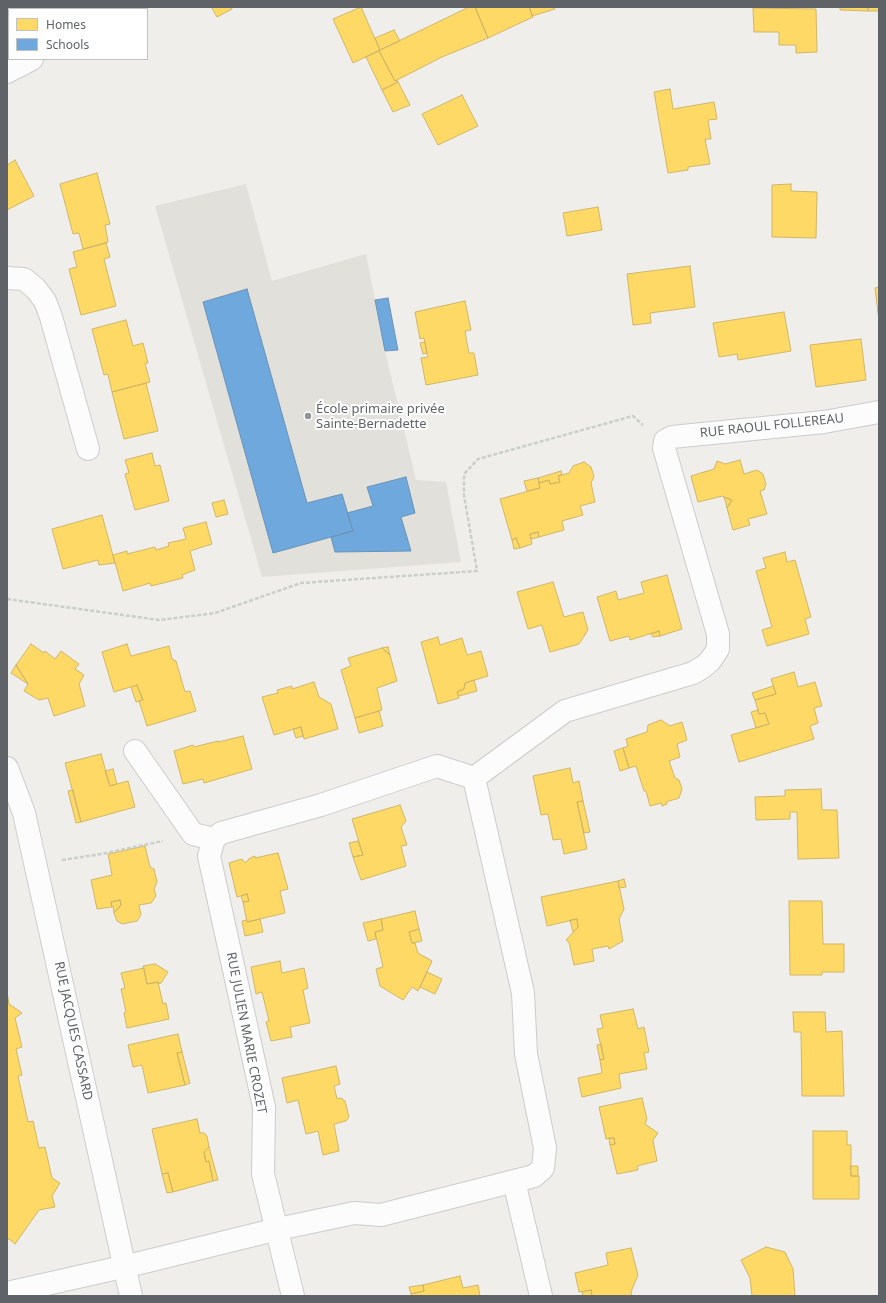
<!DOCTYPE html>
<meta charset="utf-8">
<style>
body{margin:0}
#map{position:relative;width:886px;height:1303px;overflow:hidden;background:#efeeea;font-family:"Noto Sans",sans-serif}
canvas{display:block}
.frame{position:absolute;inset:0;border:8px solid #5f6368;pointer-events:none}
.legend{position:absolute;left:8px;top:8px;width:140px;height:52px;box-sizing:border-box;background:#fff;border:1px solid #bfc1c3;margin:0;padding:5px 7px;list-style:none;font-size:12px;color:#5f6368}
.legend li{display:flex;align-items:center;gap:8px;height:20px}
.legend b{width:20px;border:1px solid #bfc1c3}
</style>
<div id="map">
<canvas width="886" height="1303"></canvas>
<div class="frame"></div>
<ul class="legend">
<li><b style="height:11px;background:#ffd966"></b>Homes</li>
<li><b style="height:11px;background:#6fa8dc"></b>Schools</li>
</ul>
</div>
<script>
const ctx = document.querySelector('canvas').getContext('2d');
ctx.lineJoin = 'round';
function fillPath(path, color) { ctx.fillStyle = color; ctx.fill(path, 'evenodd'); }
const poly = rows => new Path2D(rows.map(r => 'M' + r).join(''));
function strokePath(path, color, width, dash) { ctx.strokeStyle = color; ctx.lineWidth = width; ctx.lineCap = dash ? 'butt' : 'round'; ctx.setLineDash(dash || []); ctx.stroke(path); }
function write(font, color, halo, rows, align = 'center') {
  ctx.font = font + ' "Noto Sans",sans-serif'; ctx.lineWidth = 4; ctx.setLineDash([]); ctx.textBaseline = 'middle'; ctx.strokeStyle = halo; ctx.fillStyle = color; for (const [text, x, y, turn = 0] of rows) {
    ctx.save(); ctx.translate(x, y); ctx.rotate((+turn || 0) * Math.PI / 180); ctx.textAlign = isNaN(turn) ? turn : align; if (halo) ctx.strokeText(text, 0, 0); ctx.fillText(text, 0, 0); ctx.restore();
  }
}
fillPath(poly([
 [246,184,272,281,366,254,385,351,416,480,446,482,461,562,262,577,155,206]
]), '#e2e0da');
const homes = poly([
 [215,7,231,7,232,9,217,17,212,8,215,7],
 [361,7,380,50,353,63,333,19,361,7],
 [469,7,475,7,488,38,442,57,395,81,379,51,380,50,469,7],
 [475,7,529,7,533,17,488,38,475,7],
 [529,7,554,7,555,9,532,16,529,7],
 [840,7,868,7,868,11,840,10,840,7],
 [868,7,879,7,879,11,868,11,868,7],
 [753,8,816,9,817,52,796,53,796,45,779,45,779,32,754,32,753,8],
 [394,30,400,41,380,50,375,38,394,30],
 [379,51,395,81,397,80,398,82,382,90,366,57,379,51],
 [398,82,410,105,393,112,382,90,398,82],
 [670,89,673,109,714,102,717,119,708,120,711,139,705,139,710,164,688,167,688,170,668,173,654,92,670,89],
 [462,95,478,126,438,145,422,114,462,95],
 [15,160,34,196,7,210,7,165,15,160],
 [97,173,110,224,105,225,108,242,83,249,79,233,73,234,60,184,97,173],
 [791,184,791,191,817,192,816,238,772,237,772,185,791,184],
 [598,207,602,230,567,236,563,213,598,207],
 [106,243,110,257,104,259,116,306,81,315,69,269,77,267,73,252,106,243],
 [690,266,695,307,650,313,651,323,633,325,627,274,690,266],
 [879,287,879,321,875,288,879,287],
 [465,301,471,330,465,331,467,343,469,353,474,353,478,375,426,385,421,358,428,357,427,353,424,338,420,339,415,312,465,301],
 [784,312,791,351,738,360,737,354,719,357,713,323,784,312],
 [126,320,133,346,143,343,148,363,145,363,150,382,112,392,108,374,104,375,92,329,126,320],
 [861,339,866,380,816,387,810,345,861,339],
 [425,342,427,353,423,354,420,343,425,342],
 [146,383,158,431,124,439,112,392,146,383],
 [152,453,155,466,160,465,169,501,135,510,125,474,129,473,125,460,152,453],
 [740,460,744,474,757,470,763,474,766,484,764,490,760,491,767,514,748,519,750,525,733,530,727,508,732,500,724,497,723,496,698,502,691,476,714,469,717,461,725,464,740,460],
 [584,462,591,467,594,477,591,483,595,502,580,506,583,515,562,521,564,530,539,537,538,532,530,534,532,544,520,548,516,538,512,540,500,499,540,488,539,483,549,480,550,484,560,482,558,476,569,473,573,466,584,462],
 [561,471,562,475,558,476,560,482,550,484,549,480,539,483,538,478,561,471],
 [538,478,540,488,527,491,524,481,538,478],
 [724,497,732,500,727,508,726,503,724,497],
 [224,500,228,514,216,517,212,503,224,500],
 [102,515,115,563,99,565,98,560,63,569,52,529,102,515],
 [206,522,212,544,190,551,195,570,182,575,183,578,151,586,150,583,123,591,113,555,127,551,127,554,155,547,156,550,169,546,168,543,186,539,183,528,206,522],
 [538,532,539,537,531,539,530,534,538,532],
 [516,538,520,548,514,549,512,540,516,538],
 [785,552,787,562,795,560,811,617,805,619,809,634,767,646,762,630,772,627,756,571,766,568,763,558,785,552],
 [667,575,682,629,660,636,659,631,630,640,629,636,610,641,597,597,616,591,618,600,644,593,641,582,667,575],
 [553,582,564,617,583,612,588,630,579,644,550,652,542,625,528,629,517,592,553,582],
 [659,631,660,636,653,637,651,634,659,631],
 [438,637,440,645,462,638,467,655,481,651,488,676,465,683,464,689,457,692,459,698,438,704,421,642,438,637],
 [31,644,44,653,45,651,55,659,61,651,79,664,75,669,84,675,79,684,85,706,54,716,48,698,39,700,24,691,28,684,16,665,31,644],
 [127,644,131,656,169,646,172,659,176,661,185,692,190,691,196,711,147,726,139,701,143,700,137,685,114,692,102,652,127,644],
 [388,647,390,655,382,648,388,647],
 [382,648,390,655,397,681,377,688,382,710,355,718,341,670,351,666,348,658,382,648],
 [16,665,28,684,11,673,16,665],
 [794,672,798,687,815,682,822,706,814,708,818,723,810,726,814,739,739,762,731,735,769,724,765,713,759,714,755,700,776,694,771,679,794,672],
 [474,680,477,691,459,696,457,692,464,689,465,683,474,680],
 [314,682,319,697,331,704,338,729,304,739,301,727,274,735,262,697,278,693,277,690,292,686,292,689,314,682],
 [137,685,143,700,136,702,131,687,137,685],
 [773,686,776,694,755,700,752,693,773,686],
 [758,710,759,714,765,713,769,724,756,728,751,712,758,710],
 [379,711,383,726,359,733,355,718,379,711],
 [661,720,670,726,682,722,687,740,677,744,680,757,669,761,675,778,679,780,682,789,679,798,666,802,667,804,662,806,661,803,650,806,646,791,644,791,636,766,629,768,623,748,628,746,626,739,647,732,648,725,661,720],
 [301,727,303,736,296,738,293,729,301,727],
 [243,736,252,769,204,783,203,779,183,784,174,751,193,745,194,747,218,741,218,742,243,736],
 [623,748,629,768,620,771,614,751,623,748],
 [101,754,110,786,128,781,135,807,81,822,65,763,101,754],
 [570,768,573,783,579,781,583,801,577,802,587,849,564,854,561,839,553,840,548,814,541,815,533,776,570,768],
 [113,769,117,784,110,786,105,771,113,769],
 [821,789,822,810,837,810,839,858,798,859,797,812,790,812,790,819,756,820,755,797,785,796,785,790,821,789],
 [73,790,81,822,76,823,68,791,73,790],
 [583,801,590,832,584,833,577,802,583,801],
 [400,805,406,821,401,827,407,845,401,846,406,866,361,880,353,857,363,855,352,819,400,805],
 [358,841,363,855,353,857,349,843,358,841],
 [145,846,150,867,154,869,157,882,154,889,156,896,151,903,139,905,141,915,137,921,122,924,117,921,114,913,121,905,120,900,111,902,112,907,97,909,91,880,112,875,108,854,145,846],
 [278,853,288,889,280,891,285,913,247,922,243,902,249,901,247,894,237,897,229,863,242,859,245,863,250,858,255,856,255,858,278,853],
 [624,879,626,887,619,888,618,881,624,879],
 [618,881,624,909,619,919,623,941,609,949,608,946,592,949,594,961,574,965,569,942,566,940,578,927,577,919,547,926,541,897,618,881],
 [247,894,249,901,243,902,241,896,247,894],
 [120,900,121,905,114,913,113,906,112,907,111,902,120,900],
 [789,901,822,901,823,944,844,944,844,972,822,972,822,975,790,975,789,901],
 [415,911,419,929,409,932,412,943,415,943,418,953,432,961,418,991,412,987,403,1000,380,986,376,969,383,967,375,932,383,930,381,919,415,911],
 [260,919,263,932,245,936,242,921,246,920,247,922,260,919],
 [381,919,383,930,375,932,376,939,368,941,363,923,381,919],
 [577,919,578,927,573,932,570,920,577,919],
 [419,929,422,941,412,943,409,932,419,929],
 [280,961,282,973,304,968,308,988,303,990,310,1023,290,1027,292,1037,271,1041,266,1022,269,1021,262,992,256,994,251,967,280,961],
 [155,964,168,972,161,983,158,984,158,982,147,984,143,966,155,964],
 [144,968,147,984,158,982,163,1004,166,1003,169,1019,127,1028,124,1013,126,1012,121,989,125,988,121,973,144,968],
 [427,972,442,979,435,994,420,987,427,972],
 [7,992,9,1004,22,1013,15,1018,22,1047,16,1049,22,1075,18,1076,28,1122,33,1121,39,1148,45,1147,52,1178,60,1183,52,1196,55,1207,39,1210,15,1244,9,1239,7,1240,7,992],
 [633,1009,638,1029,644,1027,649,1052,644,1053,647,1069,619,1074,621,1088,582,1097,578,1078,602,1073,600,1060,604,1059,597,1029,603,1028,600,1015,633,1009],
 [793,1012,825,1012,826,1032,842,1031,844,1096,802,1096,801,1032,794,1032,793,1012],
 [178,1034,182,1052,177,1053,185,1085,148,1093,142,1065,133,1067,128,1045,178,1034],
 [601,1044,604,1059,600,1060,597,1045,601,1044],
 [182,1052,190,1083,185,1085,177,1053,182,1052],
 [336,1066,340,1084,334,1086,337,1099,341,1098,345,1101,349,1117,346,1121,334,1124,339,1151,323,1155,318,1131,306,1134,298,1100,287,1103,282,1078,336,1066],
 [642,1098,647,1119,645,1124,658,1133,653,1140,657,1161,637,1166,638,1170,617,1174,610,1145,615,1144,614,1138,606,1139,599,1107,642,1098],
 [197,1119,200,1133,204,1133,207,1136,209,1147,204,1152,206,1162,209,1161,213,1181,173,1192,168,1173,162,1174,152,1129,197,1119],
 [813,1131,847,1131,847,1145,851,1145,851,1176,859,1176,859,1199,813,1199,813,1131],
 [609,1138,614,1138,615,1144,610,1145,609,1138],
 [209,1147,218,1180,213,1181,209,1161,206,1162,204,1152,209,1147],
 [850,1166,858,1166,858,1176,851,1176,850,1166],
 [168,1173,173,1192,167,1193,162,1174,168,1173],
 [766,1247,785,1252,793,1269,795,1296,752,1296,750,1278,741,1260,766,1247],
 [631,1248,638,1275,631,1292,632,1296,592,1296,591,1290,579,1292,575,1273,608,1265,606,1253,631,1248],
 [460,1276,463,1288,478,1285,480,1296,412,1296,411,1294,424,1291,423,1285,460,1276],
 [423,1285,424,1291,411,1294,409,1287,423,1285],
 [591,1290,592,1296,583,1296,582,1292,591,1290]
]);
fillPath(homes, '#ffd966');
strokePath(homes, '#cfb667', 1);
const schools = poly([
 [247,289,307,503,342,494,353,531,273,553,203,302,247,289],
 [388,298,398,350,385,351,375,300,388,298],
 [406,477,415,513,401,517,411,551,335,552,331,537,353,531,347,513,373,506,367,487,406,477]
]);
fillPath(schools, '#6fa8dc');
strokePath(schools, '#6a93b9', 1);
const minor = poly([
 [126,9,129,7],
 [7,72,32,59],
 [7,278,24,279,36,289,45,301,51,317,88,449],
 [135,751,193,834,214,839],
 [7,768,24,813,131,1296],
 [514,1181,541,1296],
 [7,1293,140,1263,278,1229,354,1213,381,1215,534,1176,543,1168,545,1148,526,1054,523,993,474,778,565,711,693,673,703,667,710,661,718,649,718,634,664,448,665,441,672,437,824,422,879,412],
 [293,1296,263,1174,264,1107,209,856,214,839,221,833,321,805,437,766,474,778]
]);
strokePath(minor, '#cbcccc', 24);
strokePath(poly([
 [7,599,159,620,215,613,301,583,477,571,464,495,464,474,478,459,633,416,643,425],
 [62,860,101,854,163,841]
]), '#cacfcc', 2.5, [4, 2]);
strokePath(minor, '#fdfcfc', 22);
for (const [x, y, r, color] of [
 [308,416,4,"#919496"]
]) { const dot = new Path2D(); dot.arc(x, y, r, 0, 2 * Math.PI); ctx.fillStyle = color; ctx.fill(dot); strokePath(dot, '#fff', 1.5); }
write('13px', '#5f6368', '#fff', [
 ["École primaire privée",316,409],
 ["Sainte-Bernadette",316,424]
], 'left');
write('13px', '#5f6368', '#fff', [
 ["RUE RAOUL FOLLEREAU",772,426,-6],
 ["RUE JACQUES CASSARD",73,1031,78],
 ["RUE JULIEN MARIE CROZET",246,1033,79]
]);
</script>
